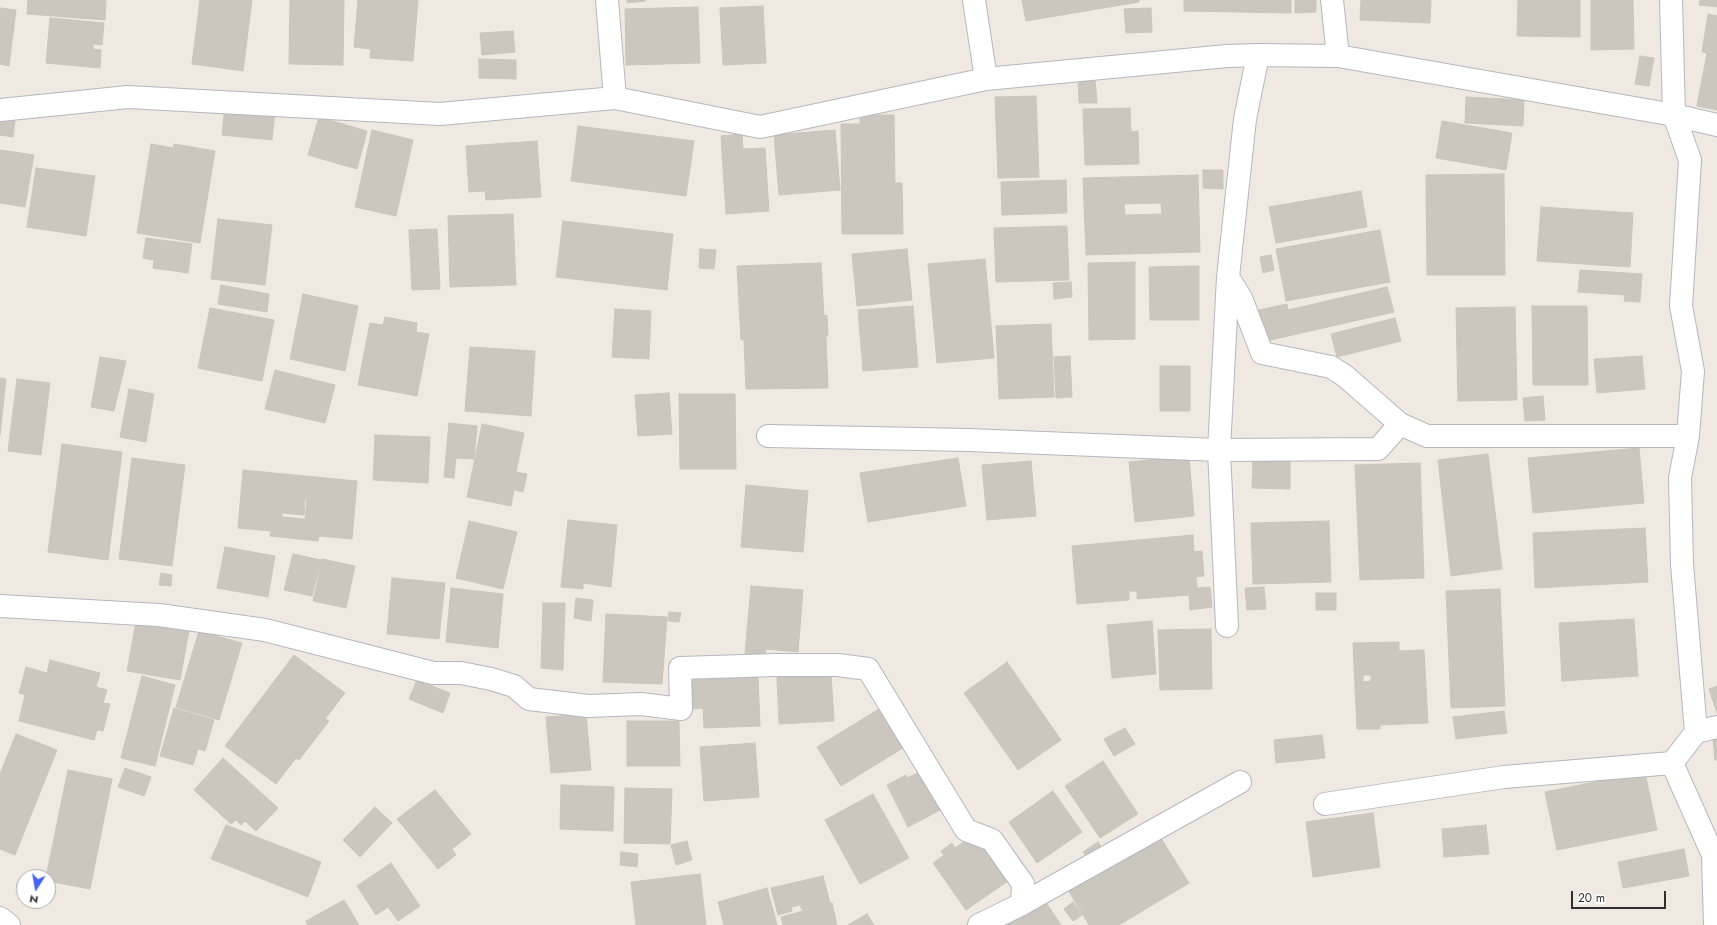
<!DOCTYPE html>
<style>
body{margin:0}
#map{position:relative;width:1717px;height:925px;overflow:hidden;background:#efe9e1;font-family:Jost,sans-serif}
canvas{display:block}
.north{position:absolute;left:16px;top:869px;width:40px;height:40px;box-sizing:border-box;background:#fff;border:1px solid #ababab;border-radius:50%;rotate:191deg;font-size:11px;font-weight:700;line-height:16px;text-align:center;color:#2e2e2e}
.north::after{content:'';display:block;margin:auto;width:14px;height:18px;background:#4264fb;clip-path:polygon(50% 0,100% 100%,50% 72%,0 100%)}
.scale{position:absolute;left:1571px;top:891px;width:95px;height:18px;box-sizing:border-box;border:2px solid #2e2e2e;border-top:0;padding-left:5px;font-size:12px;line-height:14px;white-space:nowrap;color:#2e2e2e;-webkit-text-stroke:3px #fff;paint-order:stroke}
</style>
<div id="map">
<canvas width="1717" height="925"></canvas>
<div class="north">N</div>
<div class="scale">20 m</div>
</div>
<script>
const ctx = document.querySelector('canvas').getContext('2d');
ctx.lineJoin = 'round';
function fillPath(path, color) { ctx.fillStyle = color; ctx.fill(path, 'evenodd'); }
const poly = rows => new Path2D(rows.map(r => 'M' + r).join(''));
function strokePath(path, color, width, dash) { ctx.strokeStyle = color; ctx.lineWidth = width; ctx.lineCap = dash ? 'butt' : 'round'; ctx.setLineDash(dash || []); ctx.stroke(path); }
const building = poly([
 [28,0,106,0,105,20,27,14,28,0],
 [200,0,252,0,243,71,192,64,200,0],
 [290,0,344,0,343,65,289,64,290,0],
 [358,0,418,0,413,61,370,58,371,49,354,47,358,0],
 [627,0,646,0,646,1,627,3,627,0],
 [1022,0,1139,0,1139,2,1026,21,1022,0],
 [1184,0,1291,0,1291,13,1184,11,1184,0],
 [1295,0,1316,0,1316,12,1295,13,1295,0],
 [1361,0,1431,0,1430,23,1360,20,1361,0],
 [1518,0,1580,0,1580,37,1517,36,1518,0],
 [1591,0,1633,0,1634,49,1591,50,1591,0],
 [1700,0,1717,0,1717,7,1699,5,1700,0],
 [763,6,766,63,723,65,720,8,763,6],
 [698,7,700,63,626,65,625,9,698,7],
 [0,8,16,10,9,66,0,64,0,8],
 [1151,8,1152,32,1126,33,1124,9,1151,8],
 [1708,14,1717,16,1717,110,1697,106,1707,53,1702,52,1708,14],
 [50,18,104,23,102,45,93,44,93,49,101,50,100,68,46,63,50,18],
 [513,31,515,52,482,55,480,33,513,31],
 [1640,56,1654,58,1649,86,1635,84,1640,56],
 [479,59,516,60,516,79,479,78,479,59],
 [1095,78,1097,103,1079,103,1078,79,1095,78],
 [1036,96,1039,177,998,178,995,97,1036,96],
 [1466,97,1524,100,1523,126,1465,123,1466,97],
 [225,105,275,111,272,140,222,135,225,105],
 [1130,108,1131,132,1138,131,1139,164,1085,165,1083,109,1130,108],
 [0,110,16,113,13,137,0,135,0,110],
 [860,115,894,115,895,183,902,183,903,234,842,234,841,124,860,124,860,115],
 [319,117,367,131,357,169,308,155,319,117],
 [1442,121,1512,133,1506,170,1436,158,1442,121],
 [578,126,694,141,686,196,571,181,578,126],
 [372,130,413,140,396,216,355,207,372,130],
 [835,130,840,190,779,195,774,135,835,130],
 [742,134,743,149,765,148,769,211,726,214,721,136,742,134],
 [537,141,541,197,486,200,485,191,469,192,466,146,537,141],
 [151,144,173,148,174,144,215,151,200,243,137,233,151,144],
 [0,150,34,155,25,207,0,203,0,150],
 [36,168,95,176,86,236,27,227,36,168],
 [1203,170,1223,170,1223,189,1203,188,1203,170],
 [1504,174,1505,275,1427,275,1426,175,1504,174],
 [1198,175,1200,252,1086,255,1083,178,1198,175],
 [1161,203,1162,214,1125,215,1124,204,1161,203],
 [1066,180,1067,213,1002,215,1001,182,1066,180],
 [1361,191,1367,227,1276,243,1269,207,1361,191],
 [1541,207,1633,213,1630,267,1537,261,1541,207],
 [513,214,516,285,450,287,448,216,513,214],
 [218,219,272,225,265,285,211,279,218,219],
 [563,221,673,234,667,290,556,277,563,221],
 [1067,226,1069,280,996,282,994,228,1067,226],
 [437,229,440,289,412,290,409,230,437,229],
 [1380,230,1390,282,1286,301,1276,249,1380,230],
 [146,238,192,244,188,273,153,268,154,260,143,258,146,238],
 [700,249,716,250,714,269,699,268,700,249],
 [907,249,912,300,857,306,852,254,907,249],
 [1271,255,1274,270,1263,273,1260,257,1271,255],
 [985,259,994,358,937,363,928,264,985,259],
 [1135,262,1135,339,1089,340,1088,263,1135,262],
 [821,263,824,316,827,315,828,336,741,340,737,266,821,263],
 [1199,266,1199,320,1150,320,1149,267,1199,266],
 [1580,270,1642,274,1640,302,1624,301,1625,295,1578,292,1580,270],
 [1071,282,1072,297,1054,299,1053,283,1071,282],
 [221,285,269,294,267,312,218,304,221,285],
 [1387,287,1394,312,1266,341,1259,310,1287,304,1288,310,1387,287],
 [303,294,358,306,345,371,290,359,303,294],
 [913,306,918,367,863,371,858,310,913,306],
 [1532,306,1587,306,1588,385,1533,385,1532,306],
 [1515,307,1517,400,1458,401,1456,308,1515,307],
 [210,308,274,320,262,381,198,368,210,308],
 [615,309,651,311,649,359,612,357,615,309],
 [385,317,417,323,416,332,429,334,417,396,358,385,370,323,383,325,385,317],
 [1395,318,1401,341,1337,357,1331,334,1395,318],
 [1051,324,1054,397,999,399,996,326,1051,324],
 [826,337,828,388,746,389,744,340,826,337],
 [470,347,535,351,531,416,465,411,470,347],
 [1070,356,1072,397,1056,398,1054,357,1070,356],
 [1642,356,1645,389,1597,393,1594,359,1642,356],
 [100,357,126,361,114,411,91,407,100,357],
 [1160,366,1190,366,1190,411,1160,411,1160,366],
 [275,370,335,385,325,423,265,409,275,370],
 [0,378,6,379,0,435,0,378],
 [17,379,50,383,41,455,8,451,17,379],
 [129,389,154,394,146,442,120,437,129,389],
 [669,393,672,434,638,436,635,395,669,393],
 [679,394,735,394,736,469,680,469,679,394],
 [1543,396,1545,420,1525,421,1523,398,1543,396],
 [449,423,477,426,474,459,456,458,454,478,444,477,449,423],
 [482,424,524,433,516,472,527,474,523,492,514,490,511,506,467,497,482,424],
 [375,435,430,437,428,483,373,480,375,435],
 [62,444,122,452,108,560,48,552,62,444],
 [1639,448,1644,503,1533,513,1528,458,1639,448],
 [1488,454,1502,569,1451,576,1438,460,1488,454],
 [1189,456,1194,516,1135,522,1129,462,1189,456],
 [132,458,185,465,172,566,119,559,132,458],
 [958,458,966,506,868,522,860,473,958,458],
 [1253,460,1290,461,1290,489,1252,488,1253,460],
 [1031,461,1036,516,987,520,982,465,1031,461],
 [1420,463,1424,578,1360,580,1355,465,1420,463],
 [243,470,357,481,352,539,319,536,318,541,270,536,271,531,238,528,243,470],
 [305,499,307,499,305,519,282,517,282,513,304,515,305,499],
 [746,485,808,491,803,552,741,547,746,485],
 [568,520,617,525,611,587,583,583,583,589,561,587,568,520],
 [469,521,517,532,503,589,456,578,469,521],
 [1329,521,1331,582,1253,584,1251,523,1329,521],
 [1645,528,1648,582,1535,588,1533,533,1645,528],
 [1193,535,1194,552,1202,551,1204,576,1196,577,1197,588,1210,587,1212,607,1190,610,1189,595,1137,599,1137,591,1129,591,1129,600,1077,604,1072,546,1193,535],
 [225,547,275,556,268,597,217,588,225,547],
 [293,554,321,560,312,596,284,590,293,554],
 [322,559,355,566,346,608,313,601,322,559],
 [161,573,172,575,171,586,159,585,161,573],
 [392,578,445,583,439,639,387,634,392,578],
 [751,586,803,590,798,652,766,649,765,655,745,654,751,586],
 [1264,587,1266,609,1247,610,1245,588,1264,587],
 [451,588,503,594,498,648,446,642,451,588],
 [1500,589,1505,706,1451,708,1446,591,1500,589],
 [1316,593,1336,593,1336,610,1316,610,1316,593],
 [576,598,593,600,591,621,574,618,576,598],
 [543,603,565,603,563,670,541,668,543,603],
 [669,612,681,613,679,622,668,621,669,612],
 [606,614,667,617,662,684,603,682,606,614],
 [137,616,190,625,180,680,127,671,137,616],
 [1634,619,1638,676,1562,681,1559,623,1634,619],
 [1152,621,1156,674,1112,678,1107,625,1152,621],
 [1211,629,1212,689,1160,690,1158,630,1211,629],
 [199,631,242,643,219,720,176,707,199,631],
 [1399,642,1399,651,1424,650,1428,723,1380,725,1380,729,1357,729,1353,643,1399,642],
 [1363,675,1371,675,1371,681,1363,682,1363,675],
 [294,655,345,693,325,719,329,721,299,760,296,758,276,784,225,746,294,655],
 [50,660,100,673,96,687,107,690,103,703,110,704,103,731,97,730,94,740,19,721,25,695,19,693,26,667,47,673,50,660],
 [1007,662,1061,740,1018,770,964,693,1007,662],
 [831,674,834,721,779,724,777,677,831,674],
 [142,676,175,685,155,766,121,758,142,676],
 [758,676,760,726,704,728,703,708,692,709,691,680,758,676],
 [417,680,450,693,443,713,409,699,417,680],
 [1717,686,1717,713,1709,689,1717,686],
 [892,701,916,740,841,786,817,747,892,701],
 [174,708,214,720,205,751,198,749,193,765,160,756,174,708],
 [1504,711,1507,733,1456,739,1453,717,1504,711],
 [586,714,591,770,551,773,546,717,586,714],
 [627,721,679,721,680,766,627,766,627,721],
 [1125,728,1135,744,1114,756,1104,739,1125,728],
 [16,734,57,750,15,855,0,849,0,774,16,734],
 [1322,735,1325,758,1276,763,1274,740,1322,735],
 [1713,739,1717,739,1717,760,1715,760,1713,739],
 [755,743,759,797,704,801,700,747,755,743],
 [223,758,278,808,256,831,245,821,241,825,236,820,231,824,194,790,223,758],
 [1103,761,1138,814,1100,838,1065,786,1103,761],
 [125,768,151,777,144,796,118,787,125,768],
 [926,769,946,807,908,827,887,785,906,775,907,778,926,769],
 [68,770,112,779,90,889,48,881,48,877,46,877,68,770],
 [1645,772,1657,830,1557,850,1545,792,1645,772],
 [561,785,614,787,613,831,560,829,561,785],
 [625,788,672,789,670,844,624,843,625,788],
 [435,790,471,834,452,849,456,855,438,869,397,819,435,790],
 [1053,791,1082,832,1037,863,1009,822,1053,791],
 [873,794,909,858,860,884,825,820,873,794],
 [375,807,392,823,360,857,343,840,375,807],
 [1373,813,1380,867,1313,877,1306,822,1373,813],
 [226,825,321,862,308,897,211,859,226,825],
 [1486,825,1489,854,1444,857,1442,829,1486,825],
 [975,834,1008,881,966,910,933,863,944,855,941,851,952,843,955,848,975,834],
 [1159,835,1189,883,1119,925,1089,925,1068,890,1159,835],
 [687,841,692,860,676,865,671,845,687,841],
 [1098,842,1105,852,1091,862,1083,852,1098,842],
 [1684,849,1689,876,1623,888,1618,862,1684,849],
 [621,852,638,854,637,867,620,865,621,852],
 [391,863,420,906,398,921,388,907,376,915,357,886,391,863],
 [700,874,706,925,636,925,631,882,700,874],
 [823,876,830,903,802,910,800,905,791,907,792,911,778,915,771,888,823,876],
 [767,888,777,925,724,925,718,902,767,888],
 [1043,898,1061,925,1002,925,1043,898],
 [344,900,359,925,308,925,306,921,344,900],
 [1073,902,1082,915,1073,921,1064,909,1073,902],
 [832,903,837,925,783,925,781,917,832,903],
 [867,914,874,925,848,925,867,914]
]);
fillPath(building, '#cbc7bf');
strokePath(building, '#cbc5ba', 1);
const minor = poly([
 [607,0,615,98],
 [974,0,986,79],
 [1332,0,1338,56],
 [1671,0,1674,115,1690,160,1681,306,1693,371,1688,436,1680,478,1682,564,1696,732],
 [1258,55,1245,119,1228,277,1241,298,1262,353,1331,367,1345,376,1400,424],
 [0,110,128,97,440,114,615,98,760,127,986,79,1227,56,1258,55,1338,56,1674,115,1717,125],
 [768,436,969,440,1219,450,1378,449,1400,424,1427,436,1688,436],
 [0,606,159,615,265,630,433,673,461,673,491,679,514,686,529,699,588,706,641,704,681,709,680,668,776,665,838,665,868,669,966,830,992,840,1023,884,1022,904,979,925],
 [1227,626,1219,450,1228,277],
 [1672,763,1713,855,1715,925],
 [1325,804,1504,777,1672,763,1696,732,1717,727],
 [1022,904,1240,782],
 [0,918,9,925]
]);
strokePath(minor, '#b4b7c1', 24);
strokePath(minor, '#fff', 22);
</script>
